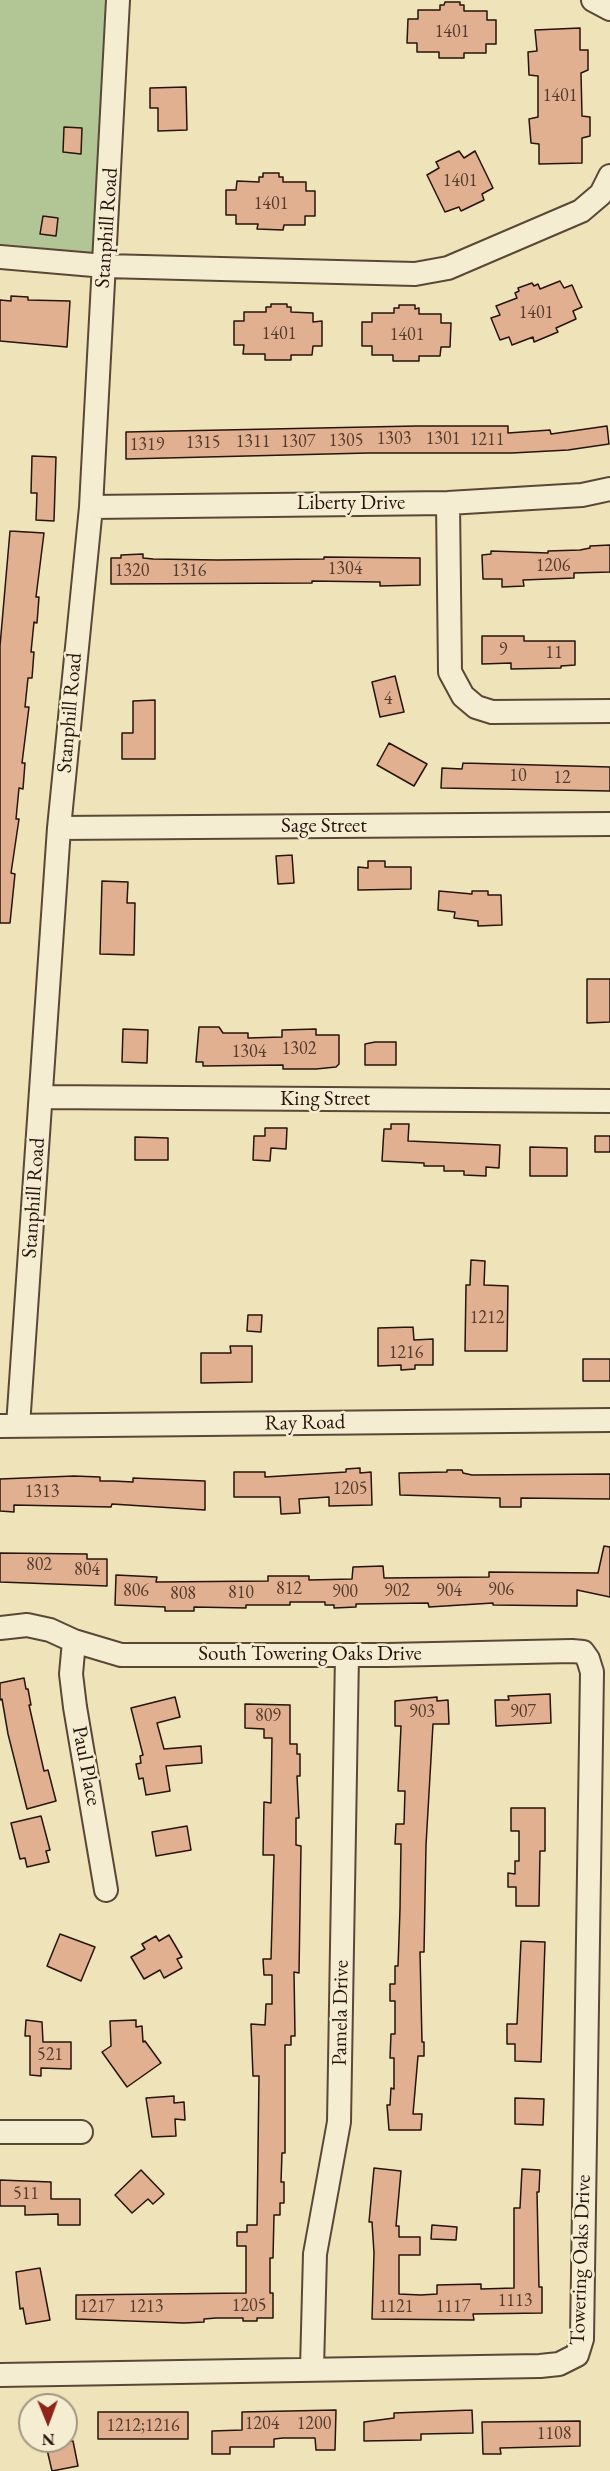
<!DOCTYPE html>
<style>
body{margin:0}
#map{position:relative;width:610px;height:2471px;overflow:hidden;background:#efe3b9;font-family:"EB Garamond",serif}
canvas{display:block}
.north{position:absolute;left:18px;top:2393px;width:60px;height:60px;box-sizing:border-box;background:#f5edd2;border:2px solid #a39682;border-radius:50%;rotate:179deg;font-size:16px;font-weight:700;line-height:24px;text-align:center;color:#27140b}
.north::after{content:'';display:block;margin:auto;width:21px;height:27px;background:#8f2418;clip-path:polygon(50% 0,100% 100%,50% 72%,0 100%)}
</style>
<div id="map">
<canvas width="610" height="2471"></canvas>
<div class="north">N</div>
</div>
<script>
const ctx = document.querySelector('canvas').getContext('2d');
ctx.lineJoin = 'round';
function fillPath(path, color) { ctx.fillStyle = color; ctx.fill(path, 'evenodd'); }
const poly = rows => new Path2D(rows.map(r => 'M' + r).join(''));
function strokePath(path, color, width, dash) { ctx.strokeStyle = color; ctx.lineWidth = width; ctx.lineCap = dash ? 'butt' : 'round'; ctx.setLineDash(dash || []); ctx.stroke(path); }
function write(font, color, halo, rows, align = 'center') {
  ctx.font = font + ' "EB Garamond",serif'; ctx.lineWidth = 5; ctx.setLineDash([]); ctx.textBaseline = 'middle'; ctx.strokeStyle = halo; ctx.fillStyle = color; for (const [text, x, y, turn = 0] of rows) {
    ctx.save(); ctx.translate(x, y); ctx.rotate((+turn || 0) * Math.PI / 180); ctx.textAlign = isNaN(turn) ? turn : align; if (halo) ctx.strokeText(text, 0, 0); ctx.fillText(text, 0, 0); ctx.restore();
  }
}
fillPath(poly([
 [0,0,118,0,105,266,0,257]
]), '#b2c594');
const building = poly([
 [445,2,460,2,460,5,464,5,464,11,487,11,487,20,496,20,496,44,486,44,486,53,464,53,464,58,439,58,439,52,417,52,417,43,407,43,408,19,418,19,418,10,440,10,440,5,444,5,445,2],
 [580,28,580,50,588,50,588,70,581,73,582,116,590,117,590,136,582,138,582,163,539,164,539,144,531,143,529,119,538,117,538,76,529,75,528,52,537,51,535,30,580,28],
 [186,87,187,130,158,131,158,108,150,108,150,88,186,87],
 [64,127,82,128,81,154,63,152,64,127],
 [459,151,464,158,475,151,493,188,482,194,484,200,461,211,459,207,445,212,427,175,439,168,436,162,459,151],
 [263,173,279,173,279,177,283,177,283,182,306,182,306,191,315,191,315,216,305,216,305,225,284,225,283,230,257,229,258,224,236,224,236,215,226,215,226,190,236,190,237,181,259,182,259,177,263,177,263,173],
 [43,216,58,218,56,236,40,234,43,216],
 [560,281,564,288,572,285,578,299,582,307,573,311,576,319,556,328,558,332,534,342,533,337,512,345,509,337,500,340,491,318,500,315,496,306,517,298,515,293,519,291,518,288,532,283,534,286,538,284,540,289,560,281],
 [11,296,28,297,28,300,70,301,67,347,0,341,0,300,11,301,11,296],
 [271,304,287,304,287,307,291,307,291,312,313,313,313,322,322,321,322,346,313,346,312,355,291,355,291,360,265,360,265,354,243,354,244,345,234,345,234,321,244,321,244,312,266,312,266,307,271,307,271,304],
 [399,305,415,305,415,309,419,308,419,314,441,314,441,323,451,323,450,347,441,347,440,356,419,356,419,361,393,361,393,355,372,355,372,346,362,346,362,322,372,322,372,313,394,313,394,308,399,308,399,305],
 [416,426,508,426,508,433,550,430,551,434,607,426,609,444,568,450,512,453,368,453,126,459,126,432,416,426],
 [32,456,56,457,54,521,36,520,37,493,31,493,32,456],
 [10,531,44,533,36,597,39,597,37,623,34,622,31,652,34,652,32,678,28,678,25,707,29,707,22,763,25,763,23,789,19,788,16,819,19,819,11,873,15,874,10,923,0,923,0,646,10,531],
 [610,545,610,572,574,573,574,578,523,580,524,586,502,587,502,579,483,579,482,555,491,554,491,551,548,553,548,551,580,550,590,548,590,546,610,545],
 [143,554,143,558,153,559,218,560,324,559,324,557,420,558,420,585,380,586,380,582,312,581,312,583,111,584,111,558,121,558,121,555,143,554],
 [482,636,524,636,524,641,575,641,575,665,561,666,561,668,511,669,511,663,482,664,482,636],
 [395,676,404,712,380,717,372,682,395,676],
 [155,700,155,759,122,759,122,733,133,733,133,701,155,700],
 [389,743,427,764,414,786,377,765,389,743],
 [463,763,610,767,610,791,441,788,442,768,462,769,463,763],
 [292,855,294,883,278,884,276,856,292,855],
 [368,861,385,861,385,867,411,867,411,889,358,890,358,867,368,868,368,861],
 [102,881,128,882,127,903,135,903,134,955,100,954,102,881],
 [439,891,472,894,472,891,488,891,488,895,501,895,502,925,478,926,478,921,454,918,455,912,438,910,439,891],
 [587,979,610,979,610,1022,587,1023,587,979],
 [199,1027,219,1027,223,1033,248,1033,248,1038,282,1037,282,1030,316,1029,316,1035,339,1035,339,1064,336,1067,316,1069,283,1069,283,1065,203,1066,203,1062,196,1062,199,1027],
 [123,1029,148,1030,147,1063,122,1062,123,1029],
 [375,1042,396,1042,396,1065,365,1065,365,1044,375,1042],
 [391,1124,409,1124,408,1141,500,1145,499,1168,486,1167,486,1176,464,1175,464,1171,444,1171,444,1166,424,1166,424,1163,382,1161,384,1129,391,1129,391,1124],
 [265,1128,287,1128,286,1149,271,1148,270,1161,253,1160,254,1136,265,1136,265,1128],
 [595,1136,610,1136,610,1152,595,1152,595,1136],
 [135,1137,168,1138,168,1160,135,1160,135,1137],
 [530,1147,567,1148,567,1176,530,1176,530,1147],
 [471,1260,485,1261,484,1285,508,1286,507,1351,465,1351,466,1285,470,1285,471,1260],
 [248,1315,262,1315,261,1332,247,1331,248,1315],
 [413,1327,414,1340,433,1339,433,1365,415,1365,415,1369,401,1370,401,1365,378,1366,378,1328,413,1327],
 [230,1346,252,1346,252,1382,201,1383,201,1353,231,1353,230,1346],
 [583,1359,610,1359,610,1381,583,1381,583,1359],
 [360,1468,360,1473,371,1472,372,1505,329,1506,329,1497,299,1499,300,1513,281,1514,280,1497,234,1497,234,1472,265,1472,265,1477,346,1472,346,1469,360,1468],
 [447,1470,462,1470,463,1473,472,1475,610,1474,610,1499,521,1498,521,1507,500,1507,500,1498,400,1495,399,1473,447,1472,447,1470],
 [74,1476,100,1477,100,1481,113,1481,133,1482,133,1478,205,1481,205,1510,112,1504,111,1507,14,1505,14,1512,0,1511,0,1479,74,1476],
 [604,1546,610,1547,610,1597,577,1590,577,1606,493,1605,493,1603,429,1607,428,1603,356,1604,356,1607,334,1608,334,1605,325,1605,325,1602,290,1602,290,1605,246,1605,246,1608,194,1607,194,1611,165,1611,165,1607,115,1605,116,1575,157,1577,156,1582,268,1581,268,1576,309,1576,309,1580,352,1579,353,1567,383,1566,384,1578,489,1577,489,1572,598,1573,604,1546],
 [0,1553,87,1554,87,1559,107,1559,107,1586,0,1582,0,1553],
 [24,1678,26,1689,28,1689,31,1705,29,1705,44,1771,48,1770,56,1801,27,1809,8,1734,2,1699,0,1700,0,1683,24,1678],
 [550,1694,551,1723,496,1726,495,1700,509,1700,508,1696,550,1694],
 [175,1697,180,1717,157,1723,164,1749,201,1746,202,1763,166,1766,170,1791,146,1795,143,1778,139,1779,136,1764,141,1763,140,1756,143,1755,131,1708,175,1697],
 [437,1697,437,1701,448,1700,449,1724,433,1724,426,1845,424,1952,420,1952,422,2042,424,2042,424,2056,418,2056,413,2114,422,2114,421,2130,389,2130,387,2105,390,2105,391,2088,394,2089,394,2058,390,2058,391,2034,395,2034,395,2001,390,2001,390,1984,395,1984,395,1966,398,1966,400,1909,401,1844,395,1844,396,1824,404,1824,405,1791,398,1791,401,1726,395,1726,395,1701,437,1697],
 [245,1704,290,1705,290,1744,297,1744,297,1754,300,1754,300,1776,297,1776,299,1818,296,1818,296,1845,301,1846,299,1973,294,1972,295,2036,291,2036,291,2045,285,2045,285,2153,282,2153,281,2182,284,2182,284,2203,280,2203,280,2215,274,2215,273,2258,270,2258,270,2293,273,2293,273,2318,257,2318,257,2321,243,2321,243,2318,216,2318,204,2319,204,2322,184,2323,76,2319,76,2295,246,2293,246,2246,237,2246,237,2232,247,2232,247,2225,257,2225,259,2076,253,2076,251,2024,265,2025,266,2004,272,2004,272,1975,264,1975,263,1959,271,1959,274,1855,263,1855,264,1802,271,1803,272,1738,264,1738,264,1729,245,1728,245,1704],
 [511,1808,545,1808,545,1851,540,1851,539,1906,516,1906,516,1887,508,1887,508,1873,515,1874,515,1861,519,1861,519,1831,511,1831,511,1808],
 [41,1816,50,1850,46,1851,49,1862,27,1867,25,1858,20,1859,11,1823,41,1816],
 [187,1826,191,1850,156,1856,152,1832,187,1826],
 [60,1934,95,1947,81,1981,47,1966,60,1934],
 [169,1935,182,1957,177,1959,182,1968,164,1978,160,1970,144,1979,131,1957,145,1949,142,1944,156,1936,159,1941,169,1935],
 [521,1941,545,1942,541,2062,515,2061,515,2044,507,2044,507,2024,517,2024,521,1941],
 [26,2020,42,2022,43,2042,71,2042,71,2069,41,2068,41,2076,30,2075,30,2036,25,2036,26,2020],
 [136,2020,136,2027,142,2026,143,2042,145,2041,161,2063,127,2087,102,2052,111,2046,110,2021,136,2020],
 [174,2096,174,2103,184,2102,185,2120,175,2119,176,2136,152,2137,146,2098,174,2096],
 [515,2098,544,2099,543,2125,515,2124,515,2098],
 [374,2168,401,2171,396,2226,399,2226,399,2237,420,2237,420,2255,399,2255,399,2294,421,2295,437,2294,437,2285,481,2284,481,2289,514,2288,514,2208,520,2208,522,2169,540,2170,539,2192,537,2192,539,2287,542,2287,542,2313,473,2314,474,2320,372,2319,374,2253,372,2222,369,2222,374,2168],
 [141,2170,164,2194,153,2204,148,2199,132,2213,115,2195,141,2170],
 [0,2180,51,2182,51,2199,80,2199,80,2225,58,2225,58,2214,25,2215,25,2206,0,2206,0,2180],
 [432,2225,457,2227,456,2240,431,2239,432,2225],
 [40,2268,50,2320,26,2324,23,2308,20,2309,16,2272,40,2268],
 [336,2410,335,2450,316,2450,315,2438,283,2438,274,2439,274,2447,230,2447,230,2454,212,2454,212,2431,242,2430,242,2412,336,2410],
 [472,2410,473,2433,421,2434,421,2440,364,2441,364,2422,394,2418,394,2413,472,2410],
 [98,2412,188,2412,188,2439,98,2439,98,2412],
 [580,2421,580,2446,500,2448,501,2454,483,2454,482,2422,580,2421],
 [45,2441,73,2441,78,2466,52,2471,45,2441]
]);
fillPath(building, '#e0b090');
strokePath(building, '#27140b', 1.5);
const minor = poly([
 [593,0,610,9],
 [0,257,105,266,415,274,448,268,581,211,601,194,610,176],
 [448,503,450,672,463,696,476,707,492,712,610,711],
 [91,507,448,503,582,495,610,489],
 [59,828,610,824],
 [41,1097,610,1101],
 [0,1426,610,1420],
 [18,1426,59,828,91,507,118,0],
 [0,1628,27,1625,50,1630,74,1641,121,1655,387,1655,572,1651,583,1652,588,1659,592,1672,582,2339,577,2355,559,2364,540,2366,0,2375],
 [74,1641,71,1674,75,1707,106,1890],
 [0,2132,81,2132],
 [312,2368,315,2254,339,2122,347,1655]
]);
strokePath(minor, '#594836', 26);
strokePath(minor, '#f5edd2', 22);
write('18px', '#553b2c', null, [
 ["1401",452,32],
 ["1401",560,96],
 ["1401",460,181],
 ["1401",271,204],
 ["1401",536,313],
 ["1401",279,334],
 ["1401",407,335],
 ["1303",394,439],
 ["1301",443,439],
 ["1211",487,440],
 ["1305",346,441],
 ["1311",253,442],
 ["1307",298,442],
 ["1315",203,443],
 ["1319",147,445],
 ["1206",553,566],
 ["1304",345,569],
 ["1320",132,571],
 ["1316",189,571],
 ["9",503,650],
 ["11",554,653],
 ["4",388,699],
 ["10",518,776],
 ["12",562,778],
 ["1302",299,1049],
 ["1304",249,1052],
 ["1212",487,1318],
 ["1216",406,1353],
 ["1205",350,1489],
 ["1313",42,1492],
 ["802",39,1565],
 ["804",87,1570],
 ["812",289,1589],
 ["906",501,1590],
 ["806",136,1591],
 ["902",397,1591],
 ["904",449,1591],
 ["900",345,1592],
 ["810",241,1593],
 ["808",183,1594],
 ["903",422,1712],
 ["907",523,1712],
 ["809",268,1716],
 ["521",50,2055],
 ["511",26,2194],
 ["1113",515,2301],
 ["1205",249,2306],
 ["1217",97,2307],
 ["1213",146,2307],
 ["1121",396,2307],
 ["1117",453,2307],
 ["1204",262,2424],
 ["1200",314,2424],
 ["1212;1216",143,2426],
 ["1108",554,2434]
]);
write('21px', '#27140b', '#f5edd2', [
 ["Stanphill Road",107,228,-86],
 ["Liberty Drive",351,503],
 ["Stanphill Road",70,713,-85],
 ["Sage Street",324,826],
 ["King Street",325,1099],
 ["Stanphill Road",34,1198,-86],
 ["Ray Road",305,1423,-1],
 ["South Towering Oaks Drive",310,1654],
 ["Paul Place",86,1766,79],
 ["Pamela Drive",341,2013,-89],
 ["Towering Oaks Drive",581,2260,-88]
]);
</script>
